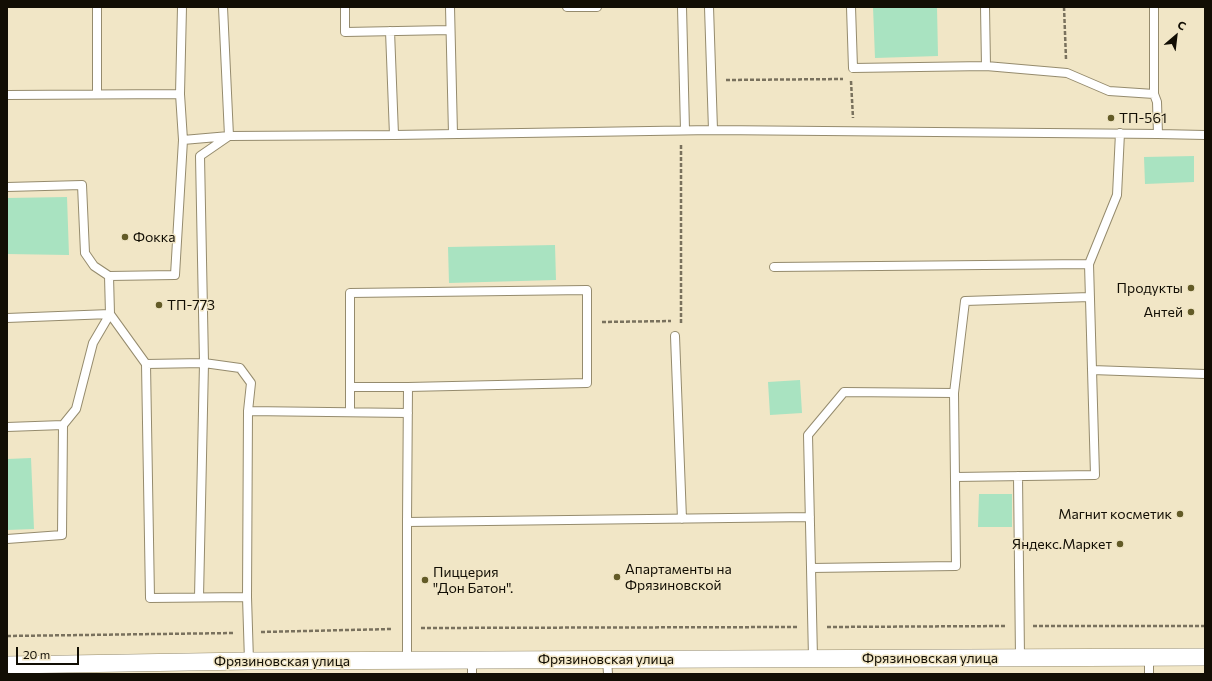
<!DOCTYPE html>
<meta charset="utf-8">
<style>
body{margin:0}
#map{position:relative;width:1212px;height:681px;overflow:hidden;background:#f1e6c6;font-family:Commissioner,sans-serif}
canvas{display:block}
.frame{position:absolute;inset:0;border:8px solid #120e04;pointer-events:none}
.north{position:absolute;left:1156px;top:16px;width:40px;height:40px;-webkit-text-stroke:3px #f1e6c6;paint-order:stroke;rotate:28deg;font-size:11px;font-weight:700;line-height:16px;text-align:center;color:#120e04}
.north::after{content:'';display:block;margin:auto;width:14px;height:18px;background:#120e04;clip-path:polygon(50% 0,100% 100%,50% 72%,0 100%)}
.scale{position:absolute;left:16px;top:647px;width:63px;height:18px;box-sizing:border-box;border:2px solid #120e04;border-top:0;padding-left:5px;font-size:12px;line-height:14px;white-space:nowrap;color:#120e04;-webkit-text-stroke:3px #f1e6c6;paint-order:stroke}
</style>
<div id="map">
<canvas width="1212" height="681"></canvas>
<div class="frame"></div>
<div class="north">С</div>
<div class="scale">20 m</div>
</div>
<script>
const ctx = document.querySelector('canvas').getContext('2d');
ctx.lineJoin = 'round';
function fillPath(path, color) { ctx.fillStyle = color; ctx.fill(path, 'evenodd'); }
const poly = rows => new Path2D(rows.map(r => 'M' + r).join(''));
function strokePath(path, color, width, dash) { ctx.strokeStyle = color; ctx.lineWidth = width; ctx.lineCap = dash ? 'butt' : 'round'; ctx.setLineDash(dash || []); ctx.stroke(path); }
function write(font, color, halo, rows, align = 'center') {
  ctx.font = font + ' Commissioner,sans-serif'; ctx.lineWidth = 3; ctx.setLineDash([]); ctx.textBaseline = 'middle'; ctx.strokeStyle = halo; ctx.fillStyle = color; for (const [text, x, y, turn = 0] of rows) {
    ctx.save(); ctx.translate(x, y); ctx.rotate((+turn || 0) * Math.PI / 180); ctx.textAlign = isNaN(turn) ? turn : align; if (halo) ctx.strokeText(text, 0, 0); ctx.fillText(text, 0, 0); ctx.restore();
  }
}
fillPath(poly([
 [873,7,937,7,938,56,875,58],
 [1194,156,1194,182,1145,184,1144,157],
 [67,197,69,255,7,254,7,198],
 [555,245,556,280,449,283,448,247],
 [800,380,802,413,770,415,768,382],
 [31,458,34,529,7,530,7,459],
 [979,494,1012,494,1012,527,978,527]
]), '#a9e3c1');
const service = poly([
 [97,7,97,94],
 [345,7,345,32,450,30],
 [450,7,453,134],
 [567,7,597,7],
 [682,7,685,130],
 [709,7,713,130],
 [985,7,986,66],
 [1154,7,1154,94],
 [390,31,394,135],
 [7,95,180,94],
 [1158,134,1205,135],
 [183,140,229,136,394,135,713,130,1158,134,1157,102,1154,94,1109,91,1067,73,986,66,853,68,851,7],
 [7,187,82,185,85,253,94,266,109,276],
 [774,267,1089,264],
 [7,318,110,314,109,276,175,275,183,140,180,94,182,7],
 [675,336,682,519],
 [146,364,150,598,247,597],
 [1092,370,1205,374],
 [350,387,350,412],
 [954,393,965,301,1090,297],
 [248,411,408,413],
 [7,427,63,425,76,409,93,343,110,314,146,364,204,363,240,368,251,383,248,411,247,597,249,661],
 [1018,476,1020,658],
 [955,477,1095,475,1089,264,1117,195,1120,133],
 [407,522,408,387,350,387,350,293,587,290,587,383,408,387],
 [7,539,62,535,63,425],
 [811,568,956,566,954,393,844,392,808,435,811,568,813,658],
 [199,597,204,363,200,156,229,136,223,7],
 [607,659,608,674],
 [407,660,407,522,810,517],
 [472,660,472,674],
 [1149,674,1149,658]
]);
const minor = poly([
 [7,665,249,661,1205,657]
]);
strokePath(service, '#958b6d', 10);
strokePath(minor, '#958b6d', 18);
strokePath(poly([
 [1064,7,1066,59],
 [726,80,843,79],
 [851,81,853,118],
 [681,145,681,324],
 [602,322,671,321],
 [1033,626,1205,626],
 [827,627,1006,626],
 [421,628,798,627],
 [261,632,392,629],
 [7,636,234,633]
]), '#79715d', 2.5, [4, 2]);
strokePath(service, '#fff', 8);
strokePath(minor, '#fff', 17);
for (const [x, y, r, color] of [
 [1111,118,4,"#635b27"],
 [125,237,4,"#635b27"],
 [1191,288,4,"#635b27"],
 [159,305,4,"#635b27"],
 [1191,312,4,"#635b27"],
 [1180,514,4,"#635b27"],
 [1120,544,4,"#635b27"],
 [617,577,4,"#635b27"],
 [425,580,4,"#635b27"]
]) { const dot = new Path2D(); dot.arc(x, y, r, 0, 2 * Math.PI); ctx.fillStyle = color; ctx.fill(dot); strokePath(dot, '#f1e6c6', 1.5); }
write('14px', '#120e04', '#f1e6c6', [
 ["ТП-561",1119,118],
 ["Фокка",133,237],
 ["Продукты",1183,288,"right"],
 ["ТП-773",167,305],
 ["Антей",1183,312,"right"],
 ["Магнит косметик",1172,514,"right"],
 ["Яндекс.Маркет",1112,544,"right"],
 ["Апартаменты на",625,569],
 ["Фрязиновской",625,585],
 ["Пиццерия",433,572],
 ["\"Дон Батон\".",433,588]
], 'left');
write('14px', '#120e04', '#f1e6c6', [
 ["Фрязиновская улица",930,658],
 ["Фрязиновская улица",606,659],
 ["Фрязиновская улица",282,661]
]);
</script>
